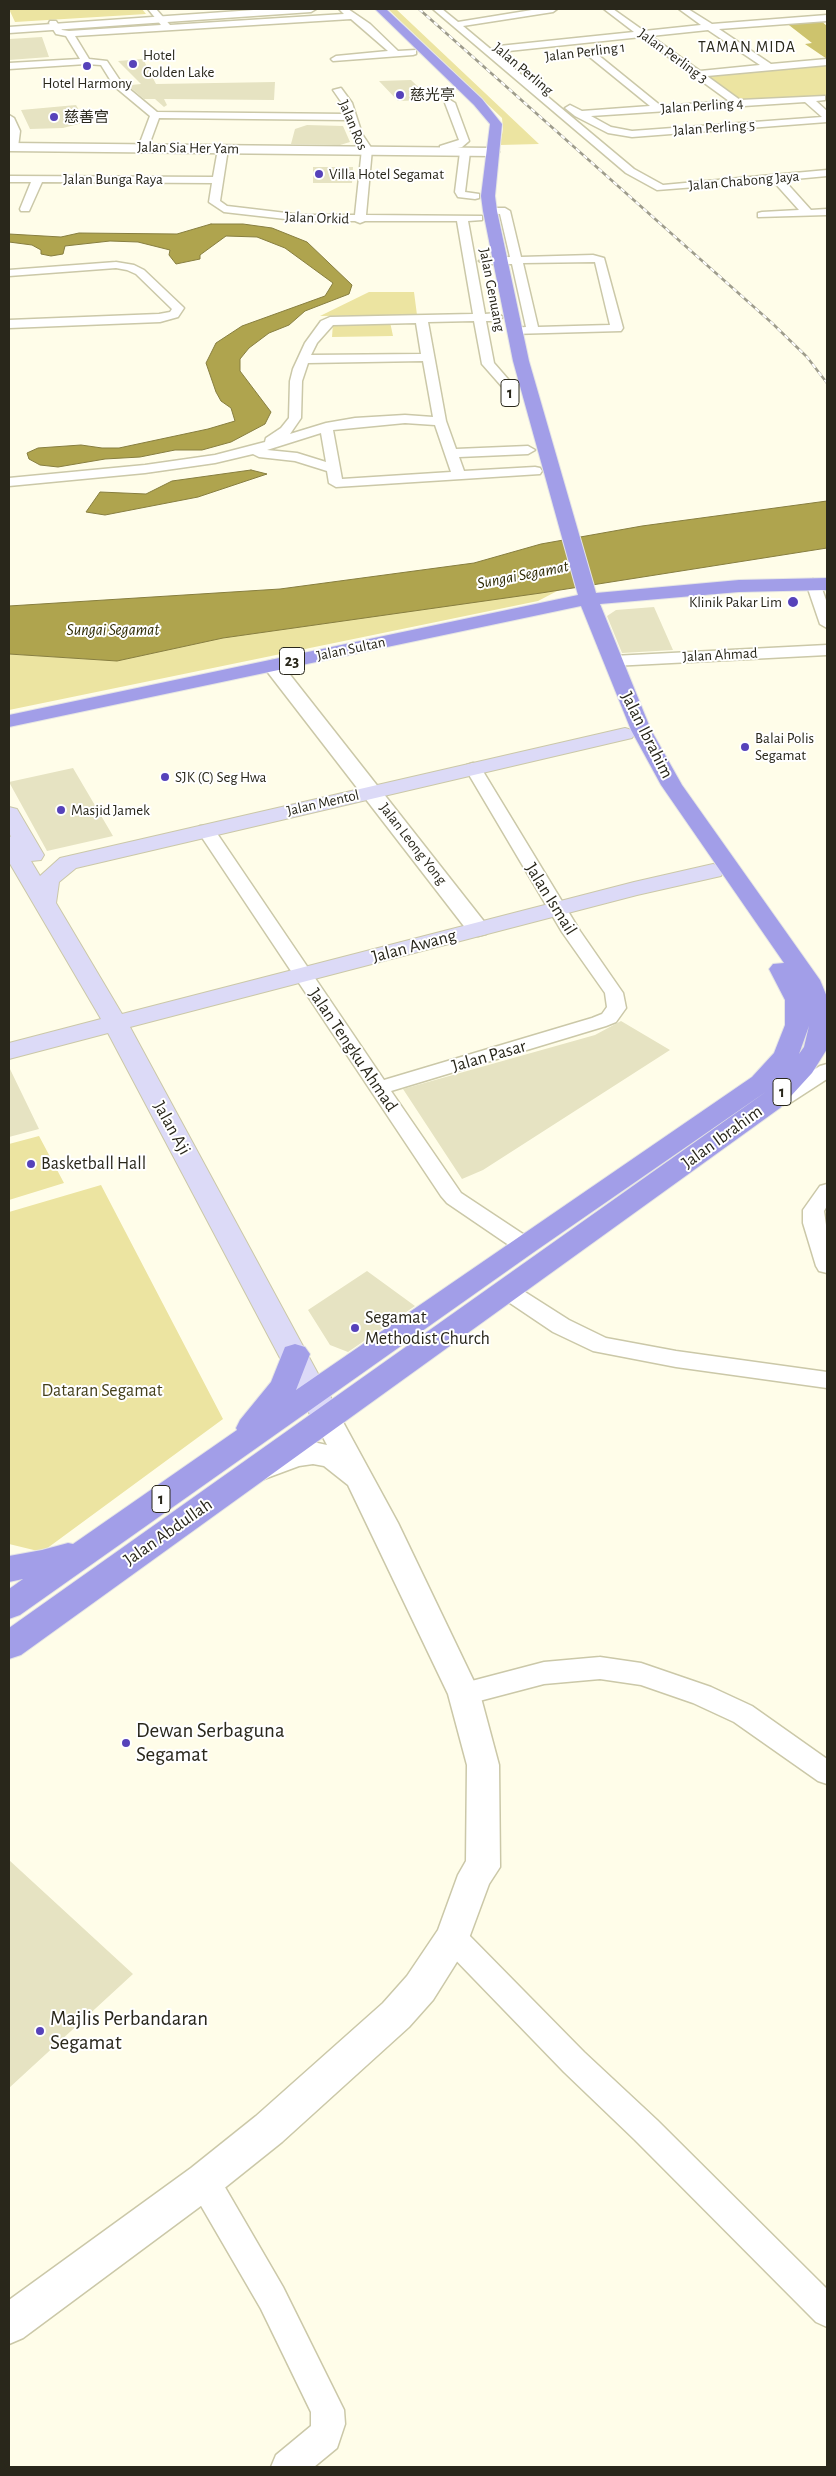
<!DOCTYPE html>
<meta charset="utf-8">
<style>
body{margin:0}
#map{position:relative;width:836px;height:2476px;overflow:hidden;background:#fffde9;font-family:"Alegreya Sans",sans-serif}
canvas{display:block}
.frame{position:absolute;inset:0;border:10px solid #29271b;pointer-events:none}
</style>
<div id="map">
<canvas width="836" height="2476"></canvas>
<div class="frame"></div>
</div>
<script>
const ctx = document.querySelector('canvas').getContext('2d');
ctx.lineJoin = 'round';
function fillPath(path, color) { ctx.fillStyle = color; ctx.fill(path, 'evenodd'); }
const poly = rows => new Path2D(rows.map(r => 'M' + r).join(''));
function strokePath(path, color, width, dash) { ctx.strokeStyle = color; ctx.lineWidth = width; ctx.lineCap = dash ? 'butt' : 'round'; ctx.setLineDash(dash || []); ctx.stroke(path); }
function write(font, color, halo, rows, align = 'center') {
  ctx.font = font + ' "Alegreya Sans","Noto Sans SC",sans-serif'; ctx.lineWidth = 4; ctx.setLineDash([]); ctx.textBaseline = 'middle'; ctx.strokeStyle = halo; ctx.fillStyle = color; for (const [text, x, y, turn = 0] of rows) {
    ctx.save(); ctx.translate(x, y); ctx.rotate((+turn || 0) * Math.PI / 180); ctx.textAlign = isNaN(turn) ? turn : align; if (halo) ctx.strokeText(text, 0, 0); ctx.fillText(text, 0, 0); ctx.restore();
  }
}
fillPath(poly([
 [9,9,142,9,146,14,15,22],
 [388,9,396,9,539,144,500,145,503,129,502,118],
 [827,65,827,96,740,101,708,78,711,75],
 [369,292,414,292,417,315,320,316],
 [390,322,393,336,332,337,333,323],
 [561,589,538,601,9,710,9,654,117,661,222,638],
 [39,1136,64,1183,9,1200,9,1144],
 [101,1185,223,1419,42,1552,9,1544,9,1212]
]), '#ece4a1');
fillPath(poly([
 [820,20,827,26,827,59,805,44,812,43,785,22]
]), '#cdc36d');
const water = poly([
 [211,224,243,224,272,228,307,242,352,285,349,294,305,311,289,325,269,333,249,348,240,359,240,371,271,412,265,424,231,442,202,450,175,450,140,457,105,459,58,467,40,465,29,459,27,453,38,448,81,445,102,448,119,448,208,429,235,421,231,408,221,401,216,392,206,363,216,343,242,326,325,296,333,283,285,248,257,237,226,236,200,255,200,259,176,264,169,255,170,250,138,242,110,241,65,246,63,254,51,256,41,254,41,250,32,245,9,242,9,234,61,237,79,233,177,234,211,224],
 [251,470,267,474,198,497,105,515,86,512,100,492,146,494,172,481,251,470],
 [827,501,827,548,541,593,223,638,117,661,9,654,9,606,280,589,474,563,541,544,642,526,827,501]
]);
fillPath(water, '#afa44e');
strokePath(water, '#877e3f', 1);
fillPath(poly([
 [42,37,49,57,9,60,9,39],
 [143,59,156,84,275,82,274,100,164,99,167,105,164,107,155,99,144,99,131,88,131,85,141,84,118,61],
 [411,80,432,100,398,101,379,81],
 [76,105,86,122,63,128,30,129,21,110],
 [307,125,343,126,350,142,340,145,291,144,295,129],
 [313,167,353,167,352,183,313,183],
 [654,607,673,650,622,653,607,616,616,610],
 [73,768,113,836,47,851,9,782],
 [621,1021,670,1050,483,1170,462,1179,403,1089,595,1035],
 [9,1067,39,1129,9,1137],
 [367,1271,415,1306,348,1352,330,1345,308,1310],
 [9,1860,133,1974,9,2088]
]), '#e6e3c2');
const minor = poly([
 [148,9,156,9,170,25,344,14,339,9,348,9,370,24,398,51,416,50,416,54,413,55,333,61,331,59,336,56,388,51,351,19,75,36,89,59,107,61,121,82,157,112,346,114,342,103,333,90,341,88,352,103,362,134,372,149,366,215,482,216,482,220,468,221,485,314,497,313,503,317,497,321,486,321,494,363,514,386,512,389,504,389,482,364,474,321,428,322,446,421,456,449,528,446,535,450,528,454,459,457,464,471,535,467,540,468,542,471,540,474,336,487,329,483,327,471,295,461,259,457,253,454,215,463,145,473,9,486,9,478,145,465,215,455,265,442,266,438,281,428,289,418,290,381,293,369,305,343,321,321,330,317,473,314,457,221,365,221,360,223,355,221,303,221,224,212,209,202,212,183,42,182,29,211,21,211,20,209,31,182,9,182,9,176,213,177,218,149,223,146,228,149,220,201,227,206,303,215,355,215,362,149,352,134,348,120,159,118,148,148,143,151,138,148,150,116,114,86,101,65,86,64,9,69,9,63,80,59,66,36,56,34,49,23,50,21,56,21,62,30,69,31,161,25,148,9],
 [416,323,421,354,311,355,317,343,333,325,416,323],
 [423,361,433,417,405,415,355,418,326,423,290,434,301,418,302,381,308,363,423,361],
 [405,423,435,425,451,472,342,479,333,430,405,423],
 [321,433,326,462,297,453,267,450,321,433],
 [433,9,442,9,458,22,538,9,557,9,553,12,463,26,634,169,663,185,827,170,827,176,784,180,811,210,827,209,827,215,758,217,758,213,762,212,799,210,773,181,657,190,626,173,433,9],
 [604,9,613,9,644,31,701,25,679,9,688,9,712,24,827,15,827,21,719,29,771,64,827,59,827,65,707,76,740,100,825,96,825,100,816,101,827,111,827,122,632,137,608,133,575,116,565,108,570,105,582,111,650,106,586,54,586,50,592,50,661,106,729,101,641,37,499,52,494,49,499,46,634,32,604,9],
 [708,30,760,65,700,71,651,36,708,30],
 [805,102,822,117,632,131,611,127,591,116,805,102],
 [450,100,455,103,469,141,462,147,444,151,440,150,440,146,459,140,445,103,450,100],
 [9,115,14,118,20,131,18,147,13,150,9,148,9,115],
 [465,149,470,152,465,192,479,194,479,198,475,199,458,197,455,192,460,152,465,149],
 [490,208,505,208,510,211,521,257,593,255,604,258,623,328,621,331,511,334,509,331,511,328,526,327,512,264,485,264,479,261,485,258,510,257,500,214,486,213,486,209,490,208],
 [595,262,610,325,538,327,523,263,595,262],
 [116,262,134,265,144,270,182,306,184,308,178,317,160,322,9,328,9,320,159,314,170,312,172,309,136,274,127,270,116,268,9,276,9,270,116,262],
 [813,579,820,583,827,603,827,628,820,624,806,583,813,579],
 [827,645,827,655,613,666,605,661,613,656,827,645],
 [473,763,479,765,481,768,580,931,623,993,626,1008,616,1022,606,1026,391,1091,461,1193,532,1240,535,1245,532,1250,524,1252,516,1250,447,1203,441,1196,197,830,200,826,212,826,384,1080,592,1018,602,1014,607,1007,605,993,562,932,465,768,467,765,473,763],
 [827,1064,827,1079,790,1103,771,1108,764,1106,761,1102,764,1098,776,1094,820,1066,827,1064],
 [827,1184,827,1206,824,1211,827,1232,827,1273,819,1271,816,1266,803,1223,803,1210,820,1186,827,1184],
 [506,1282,514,1285,569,1320,606,1338,676,1351,827,1372,827,1388,676,1367,593,1351,553,1332,498,1295,495,1290,498,1285,506,1282],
 [600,1657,641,1663,711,1687,752,1706,827,1759,827,1784,818,1781,734,1722,693,1703,641,1685,600,1679,544,1684,464,1705,455,1702,451,1694,455,1686,464,1683,544,1662,600,1657],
 [453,1925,463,1929,584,2052,657,2120,827,2289,827,2327,816,2322,635,2140,564,2072,443,1947,439,1938,443,1929,453,1925],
 [204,2166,215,2170,283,2287,344,2410,345,2424,337,2448,314,2467,271,2467,276,2455,311,2426,311,2412,261,2309,193,2192,189,2181,193,2170,204,2166]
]);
const tertiary = poly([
 [268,9,316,9,311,12,9,33,9,27,268,9],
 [9,143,493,148,499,152,493,156,9,151,9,143],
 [273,660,280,662,486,924,489,929,486,934,478,936,470,934,266,670,263,666,266,662,273,660],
 [327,1407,337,1411,398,1523,480,1694,499,1765,500,1867,489,1884,465,1949,433,2000,409,2027,282,2142,217,2194,23,2338,9,2344,9,2300,191,2168,256,2116,383,2003,407,1976,438,1930,458,1875,466,1861,467,1765,448,1694,348,1485,324,1466,313,1464,299,1466,264,1479,254,1476,249,1468,254,1460,295,1445,313,1442,327,1445,313,1418,317,1411,327,1407]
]);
const secondary = poly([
 [625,728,632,730,635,734,632,738,76,868,59,882,56,903,122,1014,634,882,713,864,721,866,724,871,721,876,637,895,130,1027,342,1418,338,1426,327,1429,316,1426,108,1033,9,1059,9,1043,101,1019,9,862,9,836,11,837,9,832,9,807,17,809,44,855,41,860,31,861,40,876,60,858,625,728]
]);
const trunk = poly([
 [375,9,386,9,482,99,502,124,495,196,497,211,529,361,596,593,739,580,827,578,827,590,739,592,600,604,651,730,682,785,820,980,827,997,827,1049,812,1073,780,1108,21,1655,9,1659,9,1628,767,1091,534,1252,20,1615,9,1619,9,1589,23,1579,9,1582,9,1556,42,1550,68,1543,73,1544,237,1430,236,1428,240,1420,271,1382,285,1347,295,1344,305,1347,310,1354,296,1390,752,1077,774,1053,785,1025,785,1000,769,969,773,964,784,963,661,785,631,730,581,606,9,727,9,715,578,595,513,361,483,211,481,196,490,124,474,105,375,9],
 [809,1026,804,1047,799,1054,809,1026]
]);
strokePath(minor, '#cbc8a8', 3);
strokePath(tertiary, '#cbc8a8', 3);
strokePath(secondary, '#cbc8a8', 2);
strokePath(trunk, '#e5e5e4', 2);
fillPath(minor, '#fff');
fillPath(tertiary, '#fff');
fillPath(secondary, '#dcdaf7');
fillPath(trunk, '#a29ee8');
const rail = poly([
 [419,9,772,323,807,357,827,383]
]);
strokePath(rail, '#9e9c8c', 2.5);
strokePath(rail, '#fff', 2, [5]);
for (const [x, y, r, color] of [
 [133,64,5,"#5642ba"],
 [87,66,5,"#5642ba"],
 [400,95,5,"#5642ba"],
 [54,117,5,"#5642ba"],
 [319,174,5,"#5642ba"],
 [793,602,6,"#5642ba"],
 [745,747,5,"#5642ba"],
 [165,777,5,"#5642ba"],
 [61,810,5,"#5642ba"],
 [31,1164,5,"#5642ba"],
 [355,1328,5,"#5642ba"],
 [126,1743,5,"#5642ba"],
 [40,2031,5,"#5642ba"]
]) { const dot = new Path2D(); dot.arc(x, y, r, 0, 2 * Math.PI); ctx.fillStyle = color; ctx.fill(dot); strokePath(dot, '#fff', 2); }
write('15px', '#29271b', '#fff', [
 ["Jalan Perling 1",585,52,-7],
 ["Jalan Perling 3",673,56,36],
 ["Jalan Perling",523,69,40],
 ["Jalan Perling 4",702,106,-4],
 ["Jalan Ros",353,125,67],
 ["Jalan Perling 5",714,128,-4],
 ["Jalan Sia Her Yam",188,148,1],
 ["Jalan Bunga Raya",113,179],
 ["Jalan Chabong Jaya",744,181,-5],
 ["Jalan Orkid",317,218,2],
 ["Jalan Genuang",492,290,79],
 ["Jalan Sultan",351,649,-12],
 ["Jalan Ahmad",720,655,-3],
 ["Jalan Mentol",323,803,-13],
 ["Jalan Leong Yong",413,844,52]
]);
write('15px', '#29271b', '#fff', [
 ["Hotel",143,55],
 ["Golden Lake",143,72],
 ["Hotel Harmony",87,83,"center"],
 ["慈光亭",410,95],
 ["慈善宫",64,117],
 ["Villa Hotel Segamat",329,174],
 ["Klinik Pakar Lim",782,602,"right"],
 ["Balai Polis",755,738],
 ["Segamat",755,755],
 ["SJK (C) Seg Hwa",175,777],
 ["Masjid Jamek",71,810]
], 'left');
ctx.letterSpacing = '1px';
write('16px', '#29271b', '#fff', [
 ["TAMAN MIDA",747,47]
]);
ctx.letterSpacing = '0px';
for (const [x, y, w] of [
 [510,393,18],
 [292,661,25],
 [782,1092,18],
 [161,1499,18]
]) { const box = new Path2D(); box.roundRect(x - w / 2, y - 13.5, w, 27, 4); ctx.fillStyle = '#fff'; ctx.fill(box); strokePath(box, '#29271b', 1); }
write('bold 16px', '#29271b', null, [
 ["1",510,393],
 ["23",292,661],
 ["1",782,1092],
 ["1",161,1499]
]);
write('italic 16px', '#2e2a03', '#fff', [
 ["Sungai Segamat",523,575,-11],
 ["Sungai Segamat",113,630]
]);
write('18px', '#29271b', '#fff', [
 ["Jalan Ibrahim",647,735,63],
 ["Jalan Ismail",551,899,58],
 ["Jalan Awang",414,946,-15],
 ["Jalan Tengku Ahmad",353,1050,56],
 ["Jalan Pasar",489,1056,-16],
 ["Jalan Aji",172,1128,61],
 ["Jalan Ibrahim",722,1137,-36],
 ["Jalan Abdullah",168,1532,-35]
]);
write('18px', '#29271b', '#fff', [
 ["Basketball Hall",41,1164],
 ["Segamat",365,1318],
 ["Methodist Church",365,1339]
], 'left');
write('18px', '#443f1a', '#fff', [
 ["Dataran Segamat",102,1391]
]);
write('21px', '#29271b', '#fff', [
 ["Dewan Serbaguna",136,1731],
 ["Segamat",136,1755],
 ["Majlis Perbandaran",50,2019],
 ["Segamat",50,2043]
], 'left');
</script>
